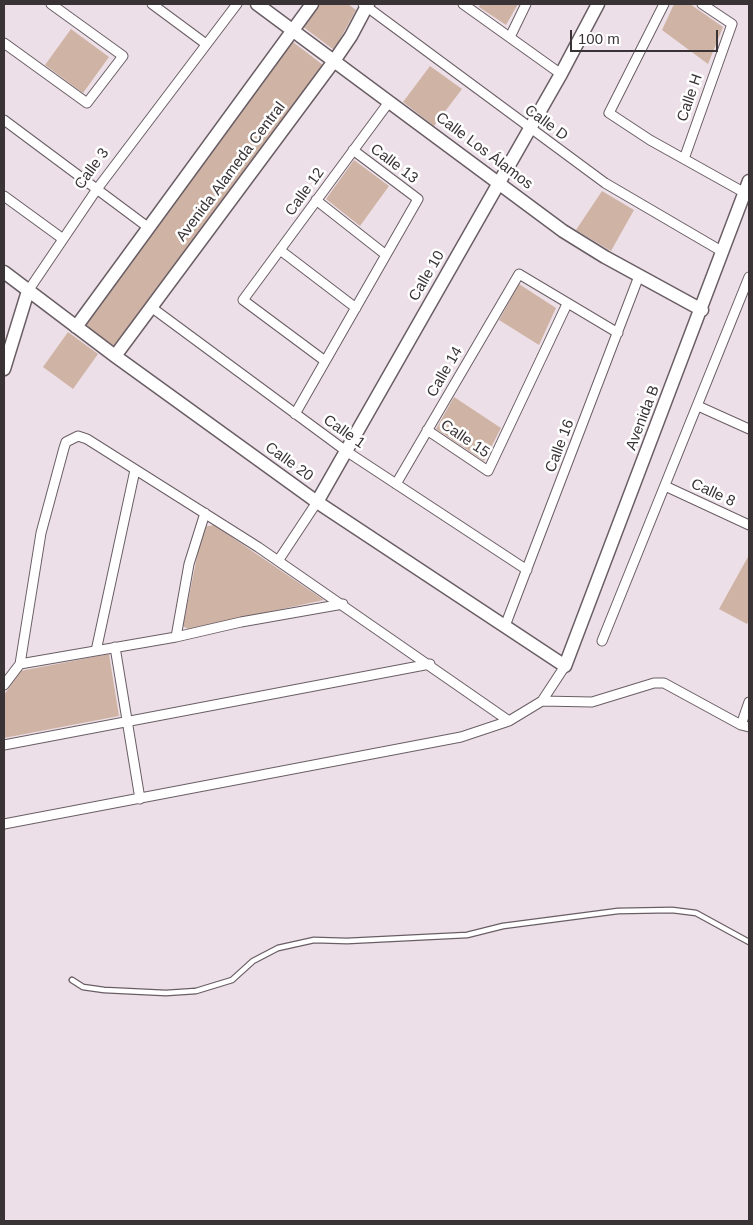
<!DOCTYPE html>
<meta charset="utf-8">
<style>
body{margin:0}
#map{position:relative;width:753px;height:1225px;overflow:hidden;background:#eddfe7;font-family:Arial,sans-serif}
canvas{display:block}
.frame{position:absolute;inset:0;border:5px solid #393336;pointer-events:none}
.scale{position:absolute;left:570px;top:30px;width:148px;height:22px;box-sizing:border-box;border:2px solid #393336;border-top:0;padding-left:6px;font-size:15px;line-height:18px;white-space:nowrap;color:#393336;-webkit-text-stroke:4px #fff;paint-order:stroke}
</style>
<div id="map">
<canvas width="753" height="1225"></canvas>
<div class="frame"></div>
<div class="scale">100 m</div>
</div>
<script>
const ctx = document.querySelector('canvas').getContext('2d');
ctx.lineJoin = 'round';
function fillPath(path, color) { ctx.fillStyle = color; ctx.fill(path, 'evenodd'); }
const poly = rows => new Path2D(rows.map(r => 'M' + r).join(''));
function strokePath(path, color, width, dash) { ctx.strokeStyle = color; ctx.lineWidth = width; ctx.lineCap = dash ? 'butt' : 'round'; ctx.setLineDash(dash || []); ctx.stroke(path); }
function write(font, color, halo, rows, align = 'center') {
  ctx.font = font + ' Arial,sans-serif'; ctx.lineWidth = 5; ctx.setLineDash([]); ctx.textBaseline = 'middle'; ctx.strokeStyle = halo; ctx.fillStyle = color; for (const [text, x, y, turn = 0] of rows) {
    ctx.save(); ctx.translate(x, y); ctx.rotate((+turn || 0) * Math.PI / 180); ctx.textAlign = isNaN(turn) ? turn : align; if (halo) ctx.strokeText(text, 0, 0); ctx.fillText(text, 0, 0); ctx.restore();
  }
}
fillPath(poly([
 [317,4,348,4,356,10,334,50,302,26],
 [480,4,518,4,506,25,479,7],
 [674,4,690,4,723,27,708,64,662,30],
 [71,29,109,57,83,93,45,65],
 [293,42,323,65,115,348,84,325],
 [430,66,462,89,434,126,403,102],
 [354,160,389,186,360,226,326,199],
 [602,191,634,210,611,251,576,230],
 [519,284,556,308,539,345,499,320],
 [68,332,98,354,73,389,43,367],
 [454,397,501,428,484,461,436,429],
 [214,525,324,600,188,629,183,626,203,527],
 [749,555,749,619,747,624,719,609],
 [109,654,119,716,4,738,4,695,20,671]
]), '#cfb4a5');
const lane = poly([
 [72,980,83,987,104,990,166,993,196,991,232,980,253,961,278,948,314,940,347,941,467,935,503,926,618,911,672,910,696,913,749,942]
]);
const street = poly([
 [152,4,206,44],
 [363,4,605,183,723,252],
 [463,4,561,74],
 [664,4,609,113,650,140,745,193],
 [510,37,526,4],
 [4,43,87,103,123,56,51,4],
 [4,120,149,228],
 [684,159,732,24,702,4],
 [4,196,63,239],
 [316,200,386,255],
 [280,250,356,308],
 [28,291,97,189,237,4],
 [151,307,346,451,527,570],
 [325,361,243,300,389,102],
 [698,406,749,429],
 [295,414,418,199,353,150],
 [427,430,488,471,567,304],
 [396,484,519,274,618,333],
 [665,486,749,525],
 [278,561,317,502],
 [505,626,639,276],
 [176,637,189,564,205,513],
 [602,641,749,277],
 [115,647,140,799],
 [96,651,135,470],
 [20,664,176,637,241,622,343,604],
 [4,685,20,664,41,533,64,448,66,442,78,436,87,439,258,547,509,721],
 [542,701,592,702,654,683,664,683,741,725,749,727],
 [741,725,749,702],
 [4,745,430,664],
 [4,824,461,737,509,721,542,701,565,666]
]);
const secondary = poly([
 [257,4,563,231,605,257,702,310],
 [4,272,115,356,317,502,565,666,749,181],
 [76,327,312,4],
 [115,356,334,61,351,36,368,4],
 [4,369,28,291],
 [317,502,561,74,598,4]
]);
strokePath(lane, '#6a5e65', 7);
strokePath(street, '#6a5e65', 11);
strokePath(secondary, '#6a5e65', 15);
strokePath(lane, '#fff', 4.5);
strokePath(street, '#fff', 9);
strokePath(secondary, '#fff', 12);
write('15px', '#393336', '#fff', [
 ["Calle H",690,98,-71],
 ["Calle D",546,123,36],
 ["Calle Los Álamos",484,151,37],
 ["Calle 13",394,164,37],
 ["Calle 3",92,169,-54],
 ["Avenida Alameda Central",231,172,-53],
 ["Calle 12",305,192,-54],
 ["Calle 10",427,276,-60],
 ["Calle 14",445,372,-60],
 ["Avenida B",643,418,-69],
 ["Calle 1",344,432,35],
 ["Calle 15",465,439,34],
 ["Calle 16",560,446,-69],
 ["Calle 20",289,462,36],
 ["Calle 8",713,493,25]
]);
</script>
